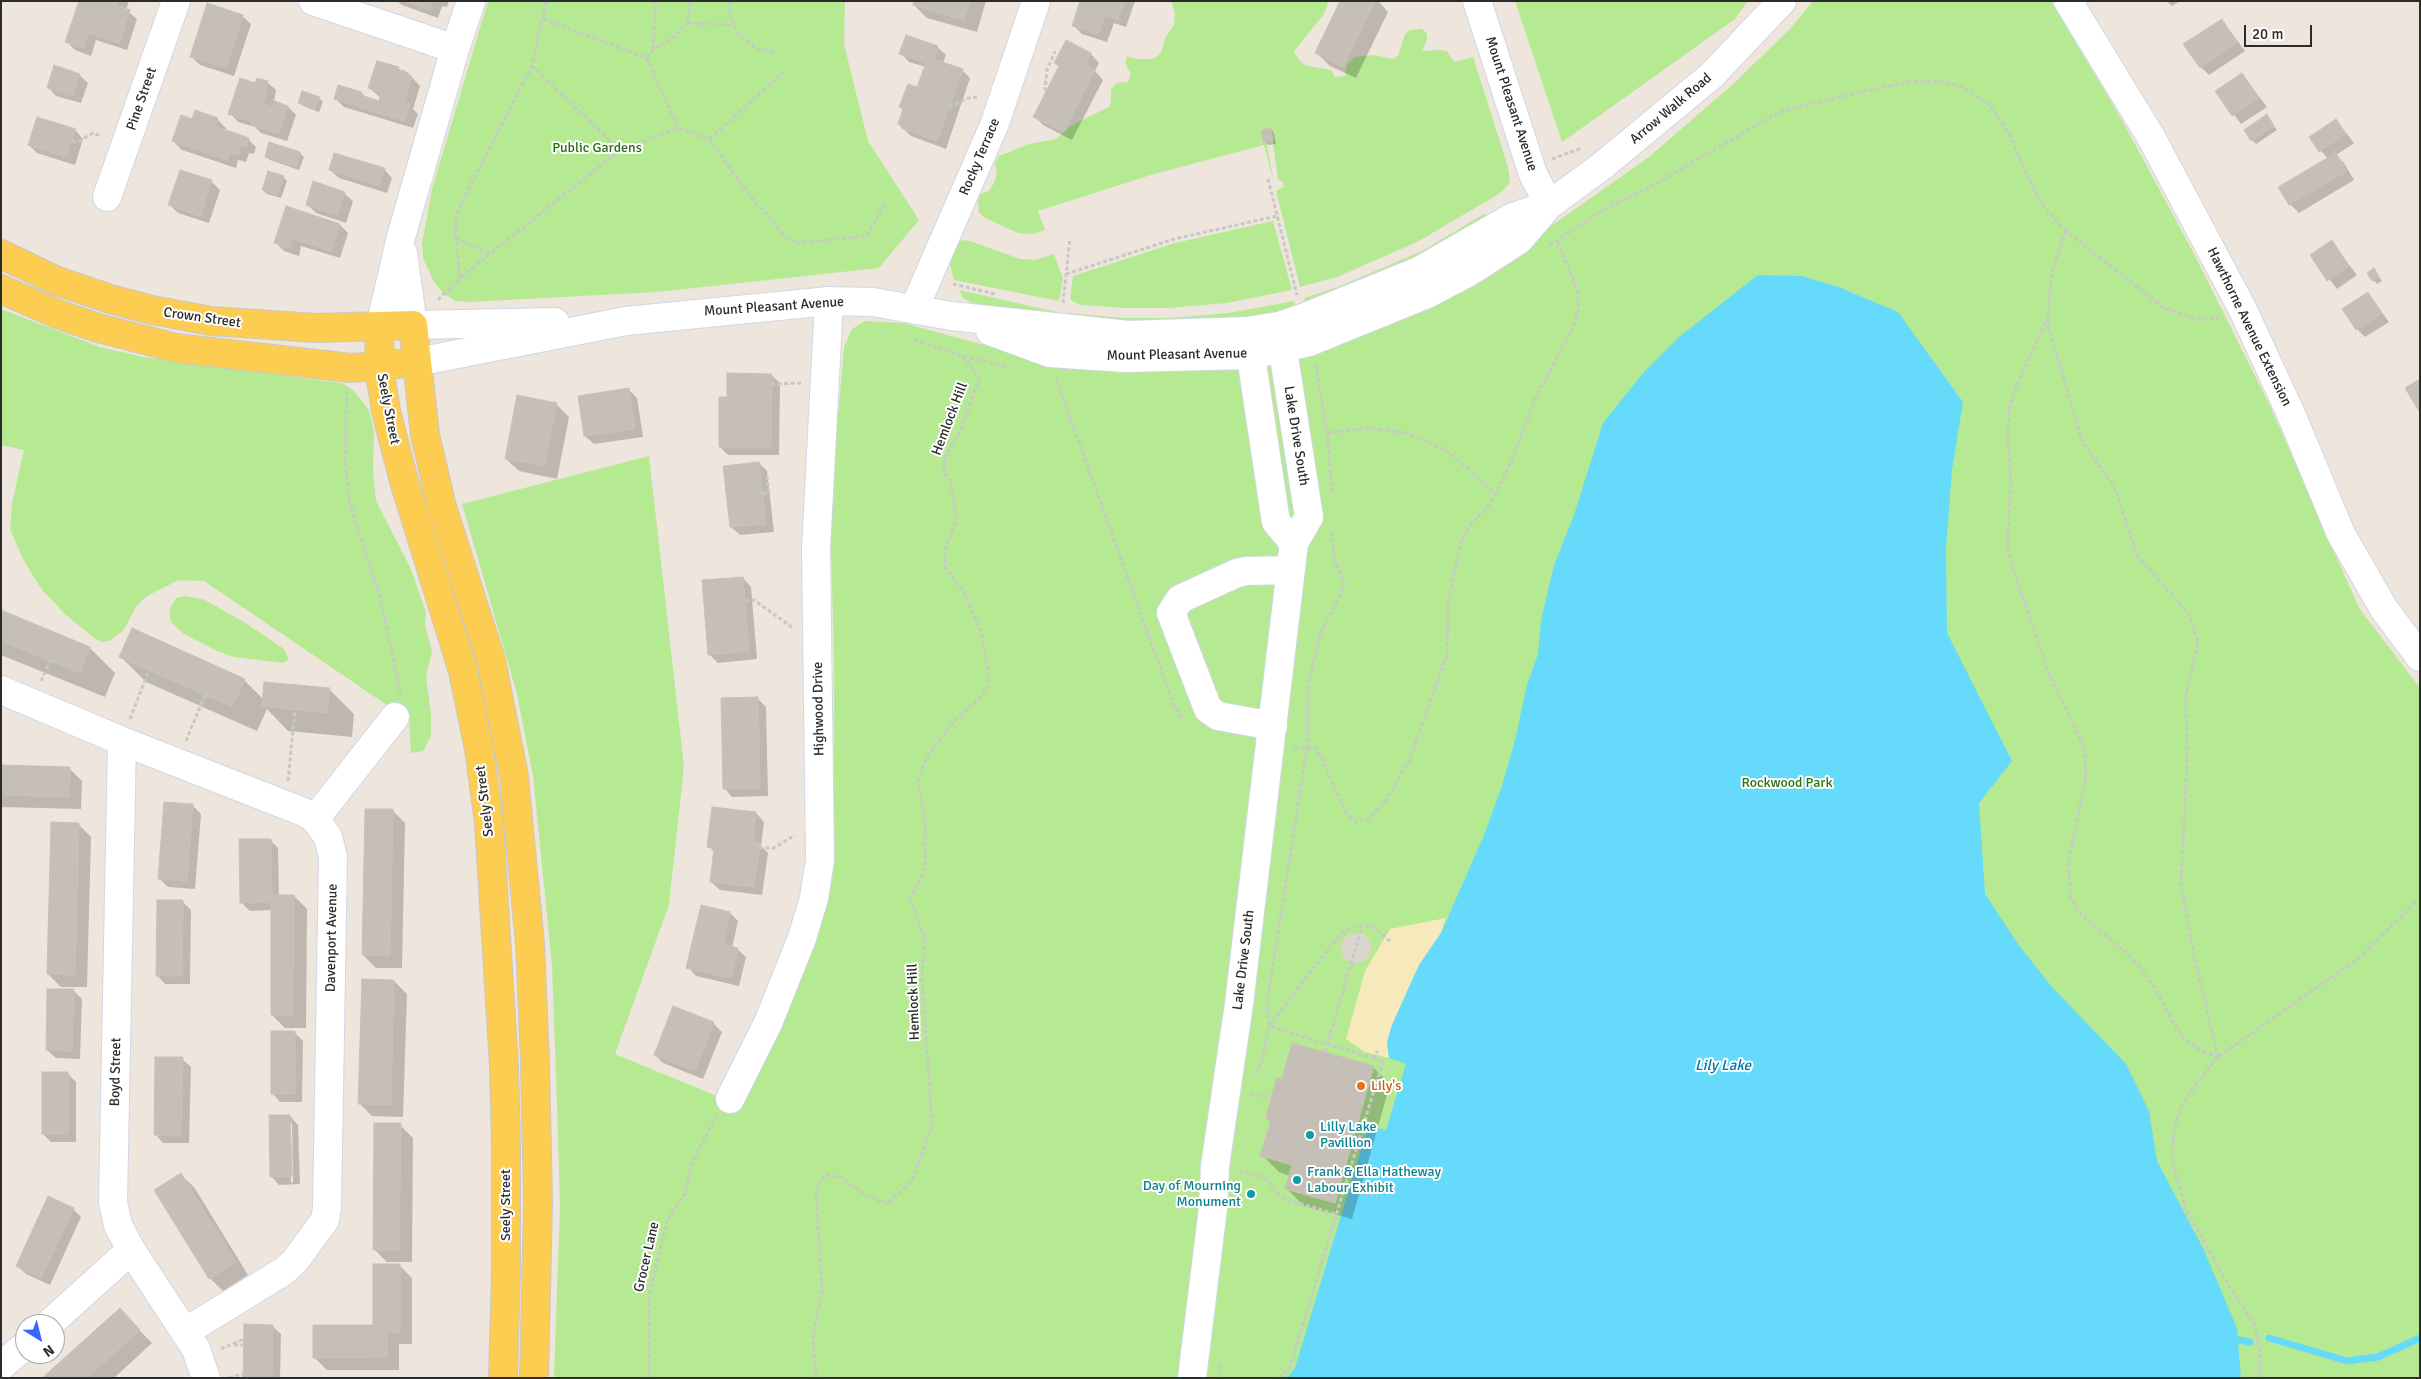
<!DOCTYPE html>
<style>
body{margin:0}
#map{position:relative;width:2421px;height:1379px;overflow:hidden;background:#eee5dc;font-family:Signika,sans-serif}
canvas{display:block}
.frame{position:absolute;inset:0;border:2px solid #2b2b2b;pointer-events:none}
.north{position:absolute;left:15px;top:1314px;width:50px;height:50px;box-sizing:border-box;background:#fff;border:1px solid #aaa;border-radius:50%;rotate:144deg;font-size:14px;font-weight:700;line-height:20px;text-align:center;color:#2b2b2b}
.north::after{content:'';display:block;margin:auto;width:18px;height:22px;background:#3867ff;clip-path:polygon(50% 0,100% 100%,50% 72%,0 100%)}
.scale{position:absolute;left:2244px;top:25px;width:68px;height:22px;box-sizing:border-box;border:2px solid #2b2b2b;border-top:0;padding-left:6px;font-size:15px;line-height:18px;white-space:nowrap;color:#2b2b2b;-webkit-text-stroke:4px #fff;paint-order:stroke}
</style>
<div id="map">
<canvas width="2421" height="1379"></canvas>
<div class="frame"></div>
<div class="north">N</div>
<div class="scale">20 m</div>
</div>
<script>
const ctx = document.querySelector('canvas').getContext('2d');
ctx.lineJoin = 'round';
function fillPath(path, color) { ctx.fillStyle = color; ctx.fill(path, 'evenodd'); }
const poly = rows => new Path2D(rows.map(r => 'M' + r).join(''));
function strokePath(path, color, width, dash) { ctx.strokeStyle = color; ctx.lineWidth = width; ctx.lineCap = dash ? 'butt' : 'round'; ctx.setLineDash(dash || []); ctx.stroke(path); }
function write(font, color, halo, rows, align = 'center') {
  ctx.font = font + ' Signika,sans-serif'; ctx.lineWidth = 4; ctx.setLineDash([]); ctx.textBaseline = 'middle'; ctx.strokeStyle = halo; ctx.fillStyle = color; for (const [text, x, y, turn = 0] of rows) {
    ctx.save(); ctx.translate(x, y); ctx.rotate((+turn || 0) * Math.PI / 180); ctx.textAlign = isNaN(turn) ? turn : align; if (halo) ctx.strokeText(text, 0, 0); ctx.fillText(text, 0, 0); ctx.restore();
  }
}
fillPath(poly([
 [488,1,845,1,844,44,868,141,919,220,879,268,657,292,469,302,455,301,443,293,434,282,423,258,422,244,432,189],
 [1171,1,1329,1,1324,14,1294,51,1298,59,1305,65,1331,70,1335,77,1345,76,1347,64,1355,57,1374,55,1393,59,1398,56,1405,34,1410,30,1422,29,1427,34,1427,40,1422,51,1440,50,1447,51,1454,62,1473,57,1508,167,1510,181,1508,185,1499,194,1417,242,1337,277,1300,287,1276,191,1284,187,1283,182,1278,180,1271,128,1261,130,1263,142,1266,141,1274,183,1264,145,1154,174,1038,211,1045,230,1032,234,1018,233,985,218,979,212,978,200,980,194,989,191,994,183,997,174,995,162,999,156,1029,144,1056,139,1072,125,1109,107,1111,102,1111,90,1116,83,1128,82,1131,74,1125,63,1127,56,1137,59,1152,59,1159,55,1162,50,1166,36,1174,25,1175,13],
 [1515,1,1748,1,1735,19,1562,142],
 [1813,1,2051,1,2123,122,2192,250,2270,406,2359,608,2420,688,2420,1378,554,1378,560,1207,557,1103,552,965,533,776,517,694,462,504,649,456,684,766,669,905,615,1054,741,1106,820,929,831,886,834,844,834,660,830,507,844,347,852,329,865,321,903,323,1014,353,1137,367,1500,262,1649,157,1732,85,1790,29],
 [1484,214,1489,216,1472,234,1307,306,1304,298,1338,287,1422,251],
 [1273,221,1292,290,1226,303,1169,308,1125,308,1082,305,1074,302,1070,299,1073,276,1175,243],
 [962,240,970,241,1020,259,1035,260,1054,254,1063,279,1059,301,954,280,949,260,957,242],
 [959,290,1057,312,1055,321,972,303,963,298],
 [1294,301,1297,309,1232,322,1066,323,1068,313,1125,318,1170,318,1229,313],
 [1,309,100,347,143,357,342,383,353,390,369,410,374,432,373,471,376,501,410,567,426,612,425,626,432,651,426,677,431,713,431,736,423,751,411,753,409,720,204,581,179,580,147,596,137,605,123,631,109,641,102,642,94,638,65,614,43,591,33,576,22,557,10,529,12,503,24,450,1,445],
 [186,596,205,600,244,622,284,649,289,659,283,663,234,657,217,651,184,634,171,622,169,610,176,598]
]), '#b5ea93');
fillPath(poly([
 [1446,918,1441,933,1419,965,1392,1025,1387,1042,1389,1058,1365,1052,1346,1039,1365,971,1390,929]
]), '#f6eabc');
fillPath(poly([
 '1341 948a15 15 0 1 1 30 0a15 15 0 1 1-30 0Z'
]), '#dad5cf');
fillPath(poly([
 [1758,275,1801,276,1836,286,1898,312,1963,402,1952,470,1946,548,1947,633,2012,761,1979,803,1985,894,2018,944,2052,987,2126,1064,2149,1111,2157,1161,2203,1248,2237,1328,2241,1378,1287,1378,1295,1368,1368,1126,1386,1130,1406,1064,1389,1058,1387,1042,1392,1025,1419,965,1441,933,1484,835,1502,786,1516,737,1526,688,1538,654,1541,620,1554,565,1574,515,1603,423,1644,372,1679,337]
]), '#65dafa');
fillPath(poly([
 [80,1,129,1,126,10,137,19,127,50,96,40,91,56,75,50,67,42],
 [397,1,449,1,447,7,442,6,438,18,402,5],
 [916,1,986,1,977,32,927,18,914,5],
 [1085,1,1135,1,1126,27,1114,23,1107,42,1082,34,1073,25],
 [1342,1,1378,1,1388,12,1356,78,1330,66,1317,53],
 [2167,1,2180,1,2172,6],
 [242,16,251,24,234,76,200,65,191,56],
 [2222,20,2245,51,2209,75,2201,67],
 [1066,42,1091,54,1099,63,1095,71,1103,80,1072,140,1043,125,1035,117,1060,68,1055,63],
 [937,47,946,55,943,63,962,70,970,78,946,149,911,136,899,124,904,110,901,107,918,89,926,67,909,62,901,53],
 [377,62,407,72,420,86,413,109,418,114,413,128,344,107,335,98,362,93,366,98,380,102,381,98,369,88],
 [2242,74,2267,107,2241,124,2217,92],
 [79,75,88,83,81,103,56,96,48,87],
 [267,82,276,90,274,102,288,107,296,115,287,141,261,133,255,127,238,122,230,113,256,85],
 [319,98,323,102,319,112,303,106,299,102],
 [2267,116,2277,130,2256,144,2252,140],
 [217,119,226,128,225,131,248,139,256,147,254,154,249,153,246,162,238,160,236,168,182,150,173,141,193,120],
 [2336,120,2354,143,2336,155,2344,163,2354,180,2299,213,2290,204,2280,187,2328,159,2310,137],
 [1271,129,1274,133,1276,144,1268,145,1264,141],
 [75,130,83,139,75,165,37,153,29,145],
 [270,144,300,153,304,157,299,170,270,160,266,157],
 [384,169,392,178,387,193,339,178,330,170],
 [283,177,287,181,281,198,267,194,263,190],
 [211,181,220,190,209,223,178,213,170,205],
 [344,193,353,201,346,223,316,213,307,204],
 [340,225,348,233,340,258,301,246,299,256,284,251,276,243],
 [2331,242,2357,275,2337,289,2311,255],
 [2374,270,2382,281,2377,284,2368,274],
 [2368,293,2389,322,2365,337,2357,329],
 [771,375,780,383,779,455,728,455,720,447,729,398],
 [629,390,637,398,643,437,594,444,585,436,580,397],
 [556,404,569,417,557,479,519,471,506,459],
 [759,463,767,471,774,532,740,535,731,527],
 [743,578,751,587,757,659,718,663,709,654],
 [1,612,90,648,115,673,105,697,1,655],
 [121,657,244,680,264,700,329,689,354,714,352,737,288,731,267,709,257,731,146,682],
 [758,699,766,707,768,796,732,797,724,788],
 [1,766,69,768,82,781,81,809,1,807],
 [166,803,193,806,201,814,195,889,168,887,159,878],
 [713,808,756,813,764,822,761,846,768,853,762,895,720,890,711,882,715,853,709,846],
 [392,810,405,823,402,968,376,968,363,955],
 [78,824,91,837,87,987,61,987,48,974],
 [270,840,278,848,279,896,294,896,307,909,306,1028,285,1028,272,1015,273,910,250,911,241,902],
 [182,901,191,910,190,984,165,984,157,975],
 [730,913,738,921,732,948,737,949,746,957,739,986,696,976,688,967],
 [394,981,407,994,403,1117,372,1116,360,1104],
 [73,990,82,999,80,1059,56,1058,47,1050],
 [713,1023,722,1032,703,1079,663,1063,655,1055],
 [295,1033,303,1041,302,1102,280,1102,272,1093],
 [182,1059,191,1067,189,1143,163,1143,155,1134],
 [1373,1067,1390,1084,1352,1219,1304,1206,1287,1189,1290,1176,1279,1172,1262,1155,1271,1122,1267,1118,1283,1080],
 [67,1073,76,1082,76,1142,51,1142,43,1134],
 [290,1116,298,1125,300,1184,279,1185,271,1176],
 [289,1123,292,1123,293,1182,291,1183],
 [400,1125,413,1138,412,1262,387,1262,374,1249],
 [181,1175,194,1187,248,1275,223,1291,210,1278],
 [73,1209,81,1217,50,1285,26,1274,17,1266],
 [399,1265,412,1278,412,1344,399,1344,399,1370,327,1370,314,1357,374,1326],
 [130,1321,152,1343,114,1378,44,1378],
 [272,1326,281,1334,280,1378,244,1378]
]), '#0003');
strokePath(poly([
 [2269,1338,2347,1361,2378,1357,2420,1338],
 [2239,1340,2250,1342]
]), '#65dafa', 7);
const building = poly([
 [79,1,118,1,116,6,130,10,119,43,88,33,83,48,65,42,79,1],
 [404,1,433,1,430,10,404,1],
 [914,1,970,1,964,20,913,5,914,1],
 [1080,1,1124,1,1118,20,1105,15,1098,34,1072,26,1080,1],
 [1340,1,1375,1,1343,67,1315,53,1340,1],
 [207,3,243,15,226,68,190,57,207,3],
 [2222,19,2237,43,2200,68,2183,44,2222,19],
 [906,35,938,46,934,59,963,69,937,141,901,128,902,126,898,124,903,109,899,107,908,84,917,87,926,63,899,54,906,35],
 [1066,40,1091,53,1085,65,1095,70,1064,132,1033,117,1059,66,1054,63,1066,40],
 [377,61,399,67,398,72,403,70,412,77,404,103,410,104,405,121,334,99,338,85,362,92,361,95,379,101,381,93,368,88,377,61],
 [54,65,80,74,73,96,47,88,54,65],
 [2242,73,2259,98,2232,116,2215,91,2242,73],
 [240,78,255,83,257,78,268,81,266,87,268,87,263,104,273,107,275,101,288,106,279,134,251,125,252,122,228,114,240,78],
 [302,91,320,97,315,109,298,103,302,91],
 [195,110,218,118,215,126,249,138,246,147,241,145,238,155,230,152,227,160,172,141,181,115,192,119,195,110],
 [2267,114,2274,126,2251,141,2244,130,2267,114],
 [37,117,76,129,66,157,28,145,37,117],
 [2336,119,2346,134,2319,152,2309,137,2336,119],
 [1271,128,1273,140,1263,142,1261,130,1271,128],
 [269,142,300,152,296,167,265,157,269,142],
 [334,153,385,168,379,186,329,170,334,153],
 [2336,153,2347,171,2289,205,2278,187,2336,153],
 [180,170,212,180,200,216,168,205,180,170],
 [268,171,284,176,277,195,262,190,268,171],
 [313,181,345,192,337,215,306,205,313,181],
 [286,206,340,224,331,251,293,239,290,248,274,243,286,206],
 [2332,240,2349,266,2327,281,2310,255,2332,240],
 [2374,268,2379,277,2372,281,2367,273,2374,268],
 [2368,292,2382,313,2356,330,2342,309,2368,292],
 [727,373,772,374,771,447,719,447,719,397,727,397,727,373],
 [2420,379,2420,411,2419,411,2405,388,2420,379],
 [629,388,635,429,584,436,578,396,629,388],
 [517,395,557,403,544,466,505,459,517,395],
 [759,462,766,524,730,527,723,466,759,462],
 [743,577,749,651,708,655,702,580,743,577],
 [1,610,90,647,80,673,1,641,1,610],
 [132,628,245,679,232,707,119,657,132,628],
 [264,682,330,688,327,713,262,706,264,682],
 [758,697,760,788,723,789,721,698,758,697],
 [1,765,70,767,69,797,1,795,1,765],
 [164,802,193,804,187,881,158,879,164,802],
 [712,807,756,812,753,842,760,843,754,887,710,882,714,848,707,847,712,807],
 [365,809,393,809,390,956,362,955,365,809],
 [51,822,79,823,75,975,47,974,51,822],
 [239,839,271,839,272,902,240,903,239,839],
 [271,895,294,895,293,1015,271,1015,271,895],
 [157,900,183,900,182,976,156,976,157,900],
 [701,905,730,912,723,944,738,948,731,978,686,968,701,905],
 [362,979,394,980,391,1105,358,1104,362,979],
 [47,989,74,989,72,1051,46,1050,47,989],
 [673,1006,714,1022,695,1071,654,1055,673,1006],
 [271,1031,295,1031,295,1094,271,1094,271,1031],
 [1292,1043,1374,1066,1335,1203,1285,1189,1292,1165,1260,1156,1271,1120,1266,1118,1271,1098,1277,1077,1282,1079,1292,1043],
 [155,1057,183,1057,181,1135,154,1135,155,1057],
 [42,1072,68,1072,68,1134,42,1134,42,1072],
 [269,1115,290,1115,292,1176,270,1177,269,1115],
 [374,1123,401,1123,399,1250,373,1250,374,1123],
 [181,1173,236,1262,209,1279,154,1190,181,1173],
 [48,1196,74,1208,41,1278,16,1266,48,1196],
 [373,1264,400,1264,400,1332,387,1332,387,1357,313,1358,313,1325,373,1325,373,1264],
 [120,1308,140,1330,87,1378,42,1378,120,1308],
 [244,1324,273,1325,272,1378,243,1378,244,1324]
]);
fillPath(building, '#c6bfb8');
strokePath(building, '#cac1b5', 1);
const minor = poly([
 [313,1,455,49],
 [1477,1,1533,174,1549,205],
 [2068,1,2151,137,2243,310,2291,414,2341,534,2384,609,2420,657],
 [107,197,176,1],
 [403,253,413,325,555,322],
 [914,309,995,123,1036,1],
 [380,327,401,237,455,49,471,1],
 [990,331,1050,353,1125,358,1251,355,1309,342,1427,294,1469,272,1519,240,1549,205,1602,166,1712,75,1782,1],
 [1248,337,1276,522,1294,543,1309,517,1280,331],
 [417,362,626,321,829,301,873,302,951,316,1128,335,1247,331,1279,326,1303,318,1419,271,1513,217,1549,205],
 [1,690,122,741,306,813,315,819,328,837,333,857,327,1208,325,1220,295,1261,284,1271,185,1332],
 [1273,726,1218,716,1208,709,1171,613,1180,599,1237,573,1246,571,1291,570],
 [122,741,113,1202,118,1225,131,1250,196,1349,206,1378],
 [315,819,395,717],
 [730,1099,768,1023,802,938,814,898,820,860,816,549,829,301],
 [49,1324,131,1250],
 [1,1366,25,1346],
 [1192,1378,1213,1208,1215,1166,1239,1004,1294,543]
]);
const major = poly([
 [1,254,57,281,110,299,152,310,211,321,316,328,413,325,425,435,442,507,491,660,514,776,530,944,535,1061,538,1203,534,1378],
 [1,289,55,313,98,328,176,348,351,368,398,364],
 [380,327,379,367,386,411,404,481,463,671,479,749,489,822,504,1066,506,1144,506,1271,503,1378]
]);
strokePath(minor, '#d1d6e5', 30);
strokePath(major, '#c8c8c8', 30);
strokePath(poly([
 [730,1,730,16,738,34,755,48,777,53],
 [543,19,647,58,678,128],
 [687,23,733,25],
 [653,50,656,1],
 [647,58,653,50,675,36,687,23,691,1],
 [532,66,620,150],
 [1047,90,1045,89,1047,70,1055,51],
 [949,107,969,98,979,97],
 [709,139,750,196,786,237,797,243,867,236,884,204],
 [72,141,77,142,93,133,102,136],
 [1552,159,1582,148],
 [1268,179,1297,295],
 [2066,231,2052,271,2047,322,2082,441,2115,488,2137,555,2189,614,2198,641,2186,695,2187,766,2181,883,2193,951,2218,1057],
 [456,238,489,254],
 [1550,245,1608,207,1652,186,1777,113,1803,105,1912,81,1944,82,1962,87,1990,105,2009,134,2035,192,2048,212,2066,231,2164,308,2199,320,2219,318],
 [1066,274,1174,239,1277,216],
 [460,278,455,229,458,210,532,66,546,1],
 [953,284,995,294],
 [438,300,460,278,620,150,678,128,709,139,786,70],
 [1063,303,1070,238],
 [2046,322,2016,387,2009,409,2008,436,2011,486,2007,545,2012,566,2049,674,2082,742,2085,754,2086,778,2068,864,2071,899,2080,914,2123,950,2141,968,2156,990,2173,1023,2184,1038,2200,1050,2218,1057],
 [914,340,963,356,1005,366],
 [1316,366,1327,433,1332,494],
 [1056,379,1174,706,1185,721],
 [771,384,801,383],
 [347,391,345,462,350,504,380,597,401,695],
 [1327,433,1370,428,1407,433,1444,449,1470,470,1495,495],
 [763,494,769,493,767,476],
 [745,601,754,600,793,628],
 [41,681,50,661],
 [130,719,149,670],
 [186,741,205,695],
 [1294,747,1317,749,1346,812,1356,822,1370,818,1387,799,1409,761,1447,655,1448,603,1461,542,1472,523,1485,510,1495,495,1511,462,1535,399,1572,329,1579,308,1577,289,1557,240],
 [288,781,295,709],
 [759,848,774,848,795,835],
 [1325,1052,1362,927],
 [1374,1059,1377,1051],
 [1255,1074,1261,1064,1269,1026,1267,1003,1307,748,1308,685,1320,634,1341,593,1344,584,1334,557,1332,530],
 [1251,1094,1271,1098],
 [1239,1171,1260,1176,1268,1181,1276,1193,1288,1200,1336,1214],
 [1345,1187,1378,1196],
 [234,1345,243,1345],
 [221,1349,244,1339],
 [1220,1366,1221,1378],
 [229,1378,243,1374],
 [649,1378,649,1293,668,1218,685,1194,691,1164,716,1117],
 [816,1378,813,1337,822,1290,816,1190,824,1175,841,1177,865,1195,887,1204,912,1181,932,1125,922,978,925,939,910,899,925,869,925,821,918,780,927,757,956,719,981,697,988,686,989,675,981,631,963,591,945,567,945,550,957,518,950,480,943,472,946,455,961,429,979,378,963,356],
 [1279,1378,1290,1367,1383,1061,1269,1026,1337,938,1351,927,1367,926,1375,928,1391,942],
 [2259,1378,2260,1352,2255,1326,2229,1286,2186,1210,2172,1160,2174,1129,2182,1106,2193,1088,2218,1057,2359,958,2420,898]
]), '#c8c8c8', 3, [4, 2.5]);
strokePath(minor, '#fff', 28);
strokePath(major, '#fdcd51', 28);
for (const [x, y, r, color] of [
 [1361,1086,5,"#e8710a"],
 [1310,1135,5,"#0f9aa8"],
 [1297,1180,5,"#0f9aa8"],
 [1251,1194,5,"#0f9aa8"]
]) { const dot = new Path2D(); dot.arc(x, y, r, 0, 2 * Math.PI); ctx.fillStyle = color; ctx.fill(dot); strokePath(dot, '#fff', 2); }
write('14px', '#2b2b2b', '#fff', [
 ["Pine Street",142,99,-71],
 ["Mount Pleasant Avenue",1511,104,72],
 ["Arrow Walk Road",1671,109,-40],
 ["Rocky Terrace",980,157,-67],
 ["Mount Pleasant Avenue",774,307,-4],
 ["Crown Street",202,318,8],
 ["Hawthorne Avenue Extension",2249,327,64],
 ["Mount Pleasant Avenue",1177,355,-1],
 ["Seely Street",388,409,79],
 ["Hemlock Hill",950,419,-69],
 ["Lake Drive South",1296,436,81],
 ["Highwood Drive",819,709,-91],
 ["Seely Street",485,801,-97],
 ["Davenport Avenue",332,938,-89],
 ["Lake Drive South",1244,960,-83],
 ["Hemlock Hill",914,1002,-92],
 ["Boyd Street",116,1072,-89],
 ["Seely Street",506,1205,-90],
 ["Grocer Lane",647,1257,-77]
]);
write('14px', '#2b6f13', '#fff', [
 ["Public Gardens",597,148],
 ["Rockwood Park",1787,783]
]);
write('14px', '#c56008', '#fff', [
 ["Lily's",1371,1086]
], 'left');
write('14px', '#0d838f', '#fff', [
 ["Lilly Lake",1320,1127],
 ["Pavillion",1320,1143],
 ["Frank & Ella Hatheway",1307,1172],
 ["Labour Exhibit",1307,1188],
 ["Day of Mourning",1241,1186,"right"],
 ["Monument",1241,1202,"right"]
], 'left');
write('italic 15px', '#0177a9', '#fff', [
 ["Lily Lake",1723,1066]
]);
</script>
